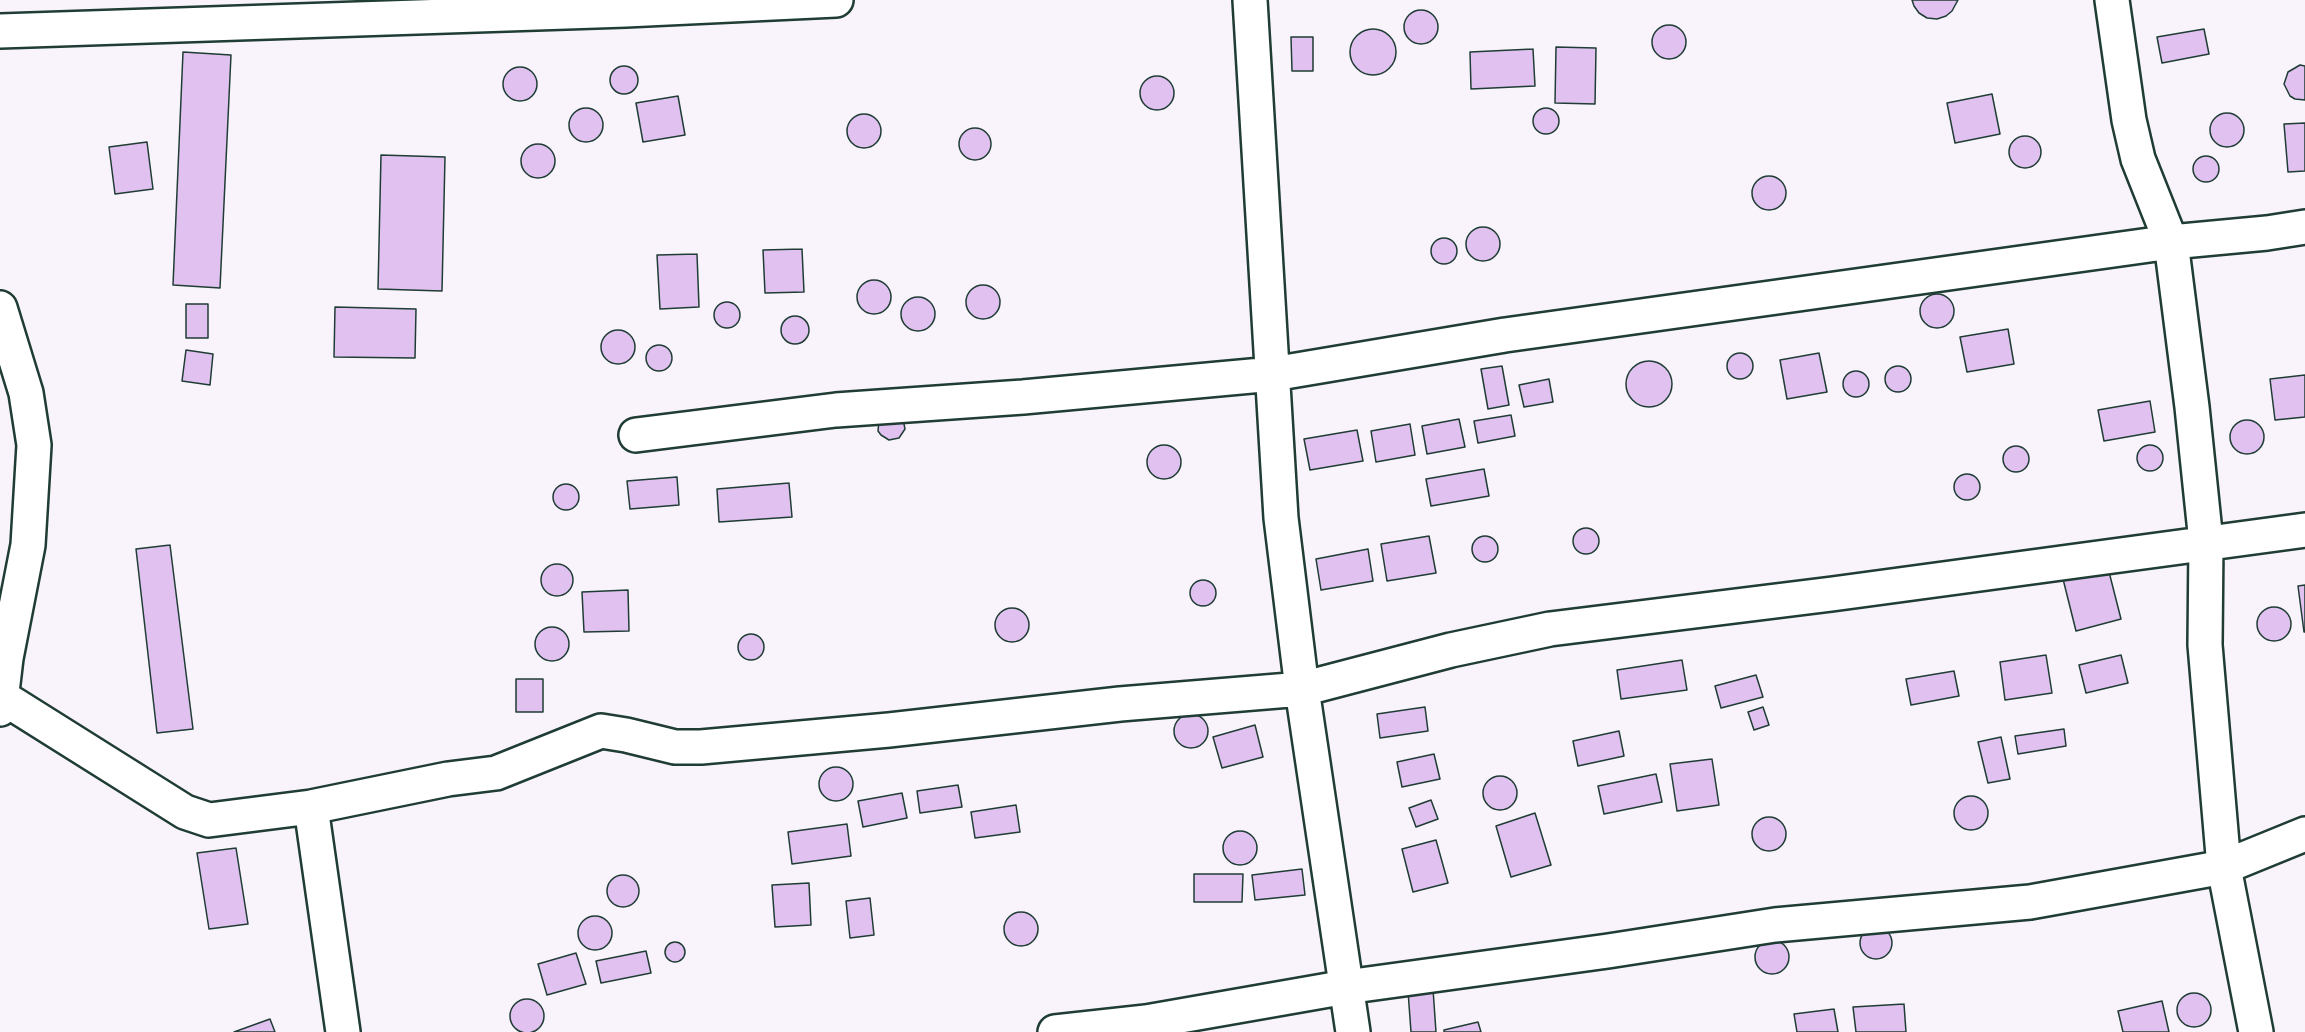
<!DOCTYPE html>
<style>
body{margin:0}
canvas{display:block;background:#f9f3fc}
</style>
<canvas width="2305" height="1032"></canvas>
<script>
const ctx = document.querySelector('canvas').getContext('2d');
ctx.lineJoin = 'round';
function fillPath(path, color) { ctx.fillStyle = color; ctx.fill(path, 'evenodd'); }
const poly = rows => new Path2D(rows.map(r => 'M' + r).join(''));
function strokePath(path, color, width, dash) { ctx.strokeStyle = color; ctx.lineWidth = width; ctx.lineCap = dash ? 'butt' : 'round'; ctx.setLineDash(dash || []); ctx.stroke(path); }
const building = poly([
 [1912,0,1958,0,1952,11,1946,16,1937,19,1927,18,1919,13,1914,6,1912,0],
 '1404 27a17 17 0 1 1 34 0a17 17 0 1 1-34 0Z',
 '1652 42a17 17 0 1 1 34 0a17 17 0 1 1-34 0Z',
 [2204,29,2209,54,2162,63,2157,37,2204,29],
 '1350 52a23 23 0 1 1 46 0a23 23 0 1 1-46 0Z',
 [1291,37,1313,37,1313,71,1292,71,1291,37],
 [1556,47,1596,48,1595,104,1555,103,1556,47],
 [1533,49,1535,86,1471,89,1470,52,1533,49],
 [183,52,231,55,220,288,173,285,183,52],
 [2300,65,2305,66,2305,100,2295,99,2290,96,2284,84,2288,72,2300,65],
 '610 80a14 14 0 1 1 28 0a14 14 0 1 1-28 0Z',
 '503 84a17 17 0 1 1 34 0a17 17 0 1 1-34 0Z',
 '1140 93a17 17 0 1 1 34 0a17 17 0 1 1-34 0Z',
 [1992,94,2000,134,1955,143,1947,103,1992,94],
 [678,96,685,135,643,142,636,103,678,96],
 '1533 121a13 13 0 1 1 26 0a13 13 0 1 1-26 0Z',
 '569 125a17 17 0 1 1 34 0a17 17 0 1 1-34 0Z',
 '2210 130a17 17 0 1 1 34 0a17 17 0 1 1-34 0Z',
 '847 131a17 17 0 1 1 34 0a17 17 0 1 1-34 0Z',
 [2305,123,2305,171,2288,172,2284,124,2305,123],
 '959 144a16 16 0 1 1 32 0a16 16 0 1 1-32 0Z',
 '2009 152a16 16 0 1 1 32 0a16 16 0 1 1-32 0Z',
 [147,142,153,189,115,194,109,147,147,142],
 '521 161a17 17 0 1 1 34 0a17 17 0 1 1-34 0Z',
 [381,155,445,157,442,291,378,289,381,155],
 '2193 169a13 13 0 1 1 26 0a13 13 0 1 1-26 0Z',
 '1752 193a17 17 0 1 1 34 0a17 17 0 1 1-34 0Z',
 '1466 244a17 17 0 1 1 34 0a17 17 0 1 1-34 0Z',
 '1431 251a13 13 0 1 1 26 0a13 13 0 1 1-26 0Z',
 [802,249,804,292,765,293,763,250,802,249],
 [697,254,699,307,660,309,657,255,697,254],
 '857 297a17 17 0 1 1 34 0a17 17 0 1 1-34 0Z',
 '966 302a17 17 0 1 1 34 0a17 17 0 1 1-34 0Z',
 '1920 311a17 17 0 1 1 34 0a17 17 0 1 1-34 0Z',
 '901 314a17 17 0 1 1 34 0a17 17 0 1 1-34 0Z',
 '714 315a13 13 0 1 1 26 0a13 13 0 1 1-26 0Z',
 [186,304,208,304,208,338,186,338,186,304],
 [335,307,416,309,415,358,334,357,335,307],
 '781 330a14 14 0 1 1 28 0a14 14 0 1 1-28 0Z',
 [2008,329,2014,364,1967,372,1960,337,2008,329],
 '601 347a17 17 0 1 1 34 0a17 17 0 1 1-34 0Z',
 '646 358a13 13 0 1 1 26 0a13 13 0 1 1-26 0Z',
 [186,350,213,354,210,385,182,381,186,350],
 '1727 366a13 13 0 1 1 26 0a13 13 0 1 1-26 0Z',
 [1819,353,1827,392,1787,399,1780,360,1819,353],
 '1626 384a23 23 0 1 1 46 0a23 23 0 1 1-46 0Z',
 '1885 379a13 13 0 1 1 26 0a13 13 0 1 1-26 0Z',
 [1502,366,1509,405,1488,409,1481,369,1502,366],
 '1843 384a13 13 0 1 1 26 0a13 13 0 1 1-26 0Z',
 [2305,375,2305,417,2275,420,2270,379,2305,375],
 [1549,379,1553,402,1524,407,1519,385,1549,379],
 [2150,401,2155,432,2104,441,2098,410,2150,401],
 [1511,415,1515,436,1478,443,1474,421,1511,415],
 [903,419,905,429,899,438,889,440,881,435,878,431,879,420,903,419],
 [1459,419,1465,447,1427,454,1422,426,1459,419],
 '2230 437a17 17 0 1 1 34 0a17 17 0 1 1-34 0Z',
 [1410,424,1415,455,1376,462,1371,431,1410,424],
 [1357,430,1363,461,1310,470,1304,439,1357,430],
 '2137 458a13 13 0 1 1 26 0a13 13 0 1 1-26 0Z',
 '1147 462a17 17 0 1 1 34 0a17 17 0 1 1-34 0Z',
 '2003 459a13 13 0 1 1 26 0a13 13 0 1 1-26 0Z',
 [1484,469,1489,496,1431,506,1426,479,1484,469],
 '1954 487a13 13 0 1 1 26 0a13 13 0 1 1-26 0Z',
 [677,477,679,505,630,509,627,481,677,477],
 [789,483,792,517,719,522,717,489,789,483],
 '553 497a13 13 0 1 1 26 0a13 13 0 1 1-26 0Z',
 '1573 541a13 13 0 1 1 26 0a13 13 0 1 1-26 0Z',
 '1472 549a13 13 0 1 1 26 0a13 13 0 1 1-26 0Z',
 [1429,536,1436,573,1387,581,1381,544,1429,536],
 [170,545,193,729,157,733,136,549,170,545],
 [1368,549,1373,581,1321,590,1316,559,1368,549],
 [2107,564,2121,619,2076,631,2062,575,2107,564],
 '541 580a16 16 0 1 1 32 0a16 16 0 1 1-32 0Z',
 '1190 593a13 13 0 1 1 26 0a13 13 0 1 1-26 0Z',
 [2305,585,2305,632,2304,632,2298,586,2305,585],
 [628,590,629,631,584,632,582,592,628,590],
 '2257 624a17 17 0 1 1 34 0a17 17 0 1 1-34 0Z',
 '995 625a17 17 0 1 1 34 0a17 17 0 1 1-34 0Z',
 '535 644a17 17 0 1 1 34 0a17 17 0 1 1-34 0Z',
 '738 647a13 13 0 1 1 26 0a13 13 0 1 1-26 0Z',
 [2046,655,2052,693,2005,700,2000,662,2046,655],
 [2121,655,2128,683,2086,693,2079,665,2121,655],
 [1682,660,1687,690,1621,699,1617,670,1682,660],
 [1954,671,1959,696,1911,705,1906,679,1954,671],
 [1756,675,1763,697,1721,708,1715,686,1756,675],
 [516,679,543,679,543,712,516,712,516,679],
 [1425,707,1428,731,1380,738,1377,714,1425,707],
 [1763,707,1769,725,1754,730,1748,712,1763,707],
 '1174 731a17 17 0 1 1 34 0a17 17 0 1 1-34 0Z',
 [1255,725,1263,757,1222,768,1213,737,1255,725],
 [2064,729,2066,746,2018,754,2015,736,2064,729],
 [1619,731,1624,756,1578,766,1573,741,1619,731],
 [2001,737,2010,779,1988,783,1978,742,2001,737],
 [1434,754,1440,779,1402,787,1397,762,1434,754],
 [1712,759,1719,805,1677,811,1670,764,1712,759],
 '819 784a17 17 0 1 1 34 0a17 17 0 1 1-34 0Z',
 [1656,774,1662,802,1604,814,1598,786,1656,774],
 '1483 793a17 17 0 1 1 34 0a17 17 0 1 1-34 0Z',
 [958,785,962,807,920,813,917,791,958,785],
 [902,793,907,818,863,827,858,801,902,793],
 '1954 813a17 17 0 1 1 34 0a17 17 0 1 1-34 0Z',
 [1431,800,1438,819,1416,827,1409,808,1431,800],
 [1016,805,1020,832,975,838,971,812,1016,805],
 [1535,813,1551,865,1511,877,1496,826,1535,813],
 '1752 834a17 17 0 1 1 34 0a17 17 0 1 1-34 0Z',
 [847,824,851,856,792,864,788,832,847,824],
 '1223 848a17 17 0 1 1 34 0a17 17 0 1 1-34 0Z',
 [1436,840,1448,883,1413,892,1402,849,1436,840],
 [236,848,248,924,209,929,197,853,236,848],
 [1302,869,1305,895,1255,900,1252,875,1302,869],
 [1194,874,1243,874,1242,902,1194,902,1194,874],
 '607 891a16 16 0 1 1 32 0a16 16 0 1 1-32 0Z',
 [809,883,811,925,775,927,772,885,809,883],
 [870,898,874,935,850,938,846,901,870,898],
 '1004 929a17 17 0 1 1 34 0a17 17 0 1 1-34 0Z',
 '578 933a17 17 0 1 1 34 0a17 17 0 1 1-34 0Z',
 '1860 943a16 16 0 1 1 32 0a16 16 0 1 1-32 0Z',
 '1755 957a17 17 0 1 1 34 0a17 17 0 1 1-34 0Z',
 '665 952a10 10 0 1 1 20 0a10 10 0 1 1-20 0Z',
 [646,951,651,973,601,983,596,961,646,951],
 [576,953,586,984,547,995,538,964,576,953],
 [1433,989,1436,1032,1411,1032,1408,991,1433,989],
 '2177 1010a17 17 0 1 1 34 0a17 17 0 1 1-34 0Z',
 '510 1016a17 17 0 1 1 34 0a17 17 0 1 1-34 0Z',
 [2162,1001,2169,1032,2123,1032,2118,1011,2162,1001],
 [1904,1004,1906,1032,1856,1032,1853,1007,1904,1004],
 [1834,1009,1838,1032,1797,1032,1794,1014,1834,1009],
 [270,1019,275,1032,234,1032,270,1019],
 [1478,1022,1481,1032,1444,1032,1444,1030,1478,1022]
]);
fillPath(building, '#e0c1ef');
strokePath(building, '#1f3d34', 1.5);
const minor = poly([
 [1250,0,1281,518,1302,689,1353,1032],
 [2112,0,2129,120,2138,159,2171,242,2192,407,2206,542,2205,645,2224,867,2256,1032],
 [0,31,626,10,836,0],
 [0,308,26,393,34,445,28,545,6,658,0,709],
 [636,435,836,410,1023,397,1273,374,1505,335,2171,242,2267,233,2305,227],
 [2,697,185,812,209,820,311,807,448,779,496,773,601,731,626,735,675,747,701,747,889,730,1120,704,1302,689,1451,650,1550,629,1832,594,2305,530],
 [311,807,343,1032],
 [1055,1032,1146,1022,1346,987,1608,951,1775,925,2030,902,2224,867,2305,834]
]);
strokePath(minor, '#1f3d34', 38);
strokePath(minor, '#fff', 33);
</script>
